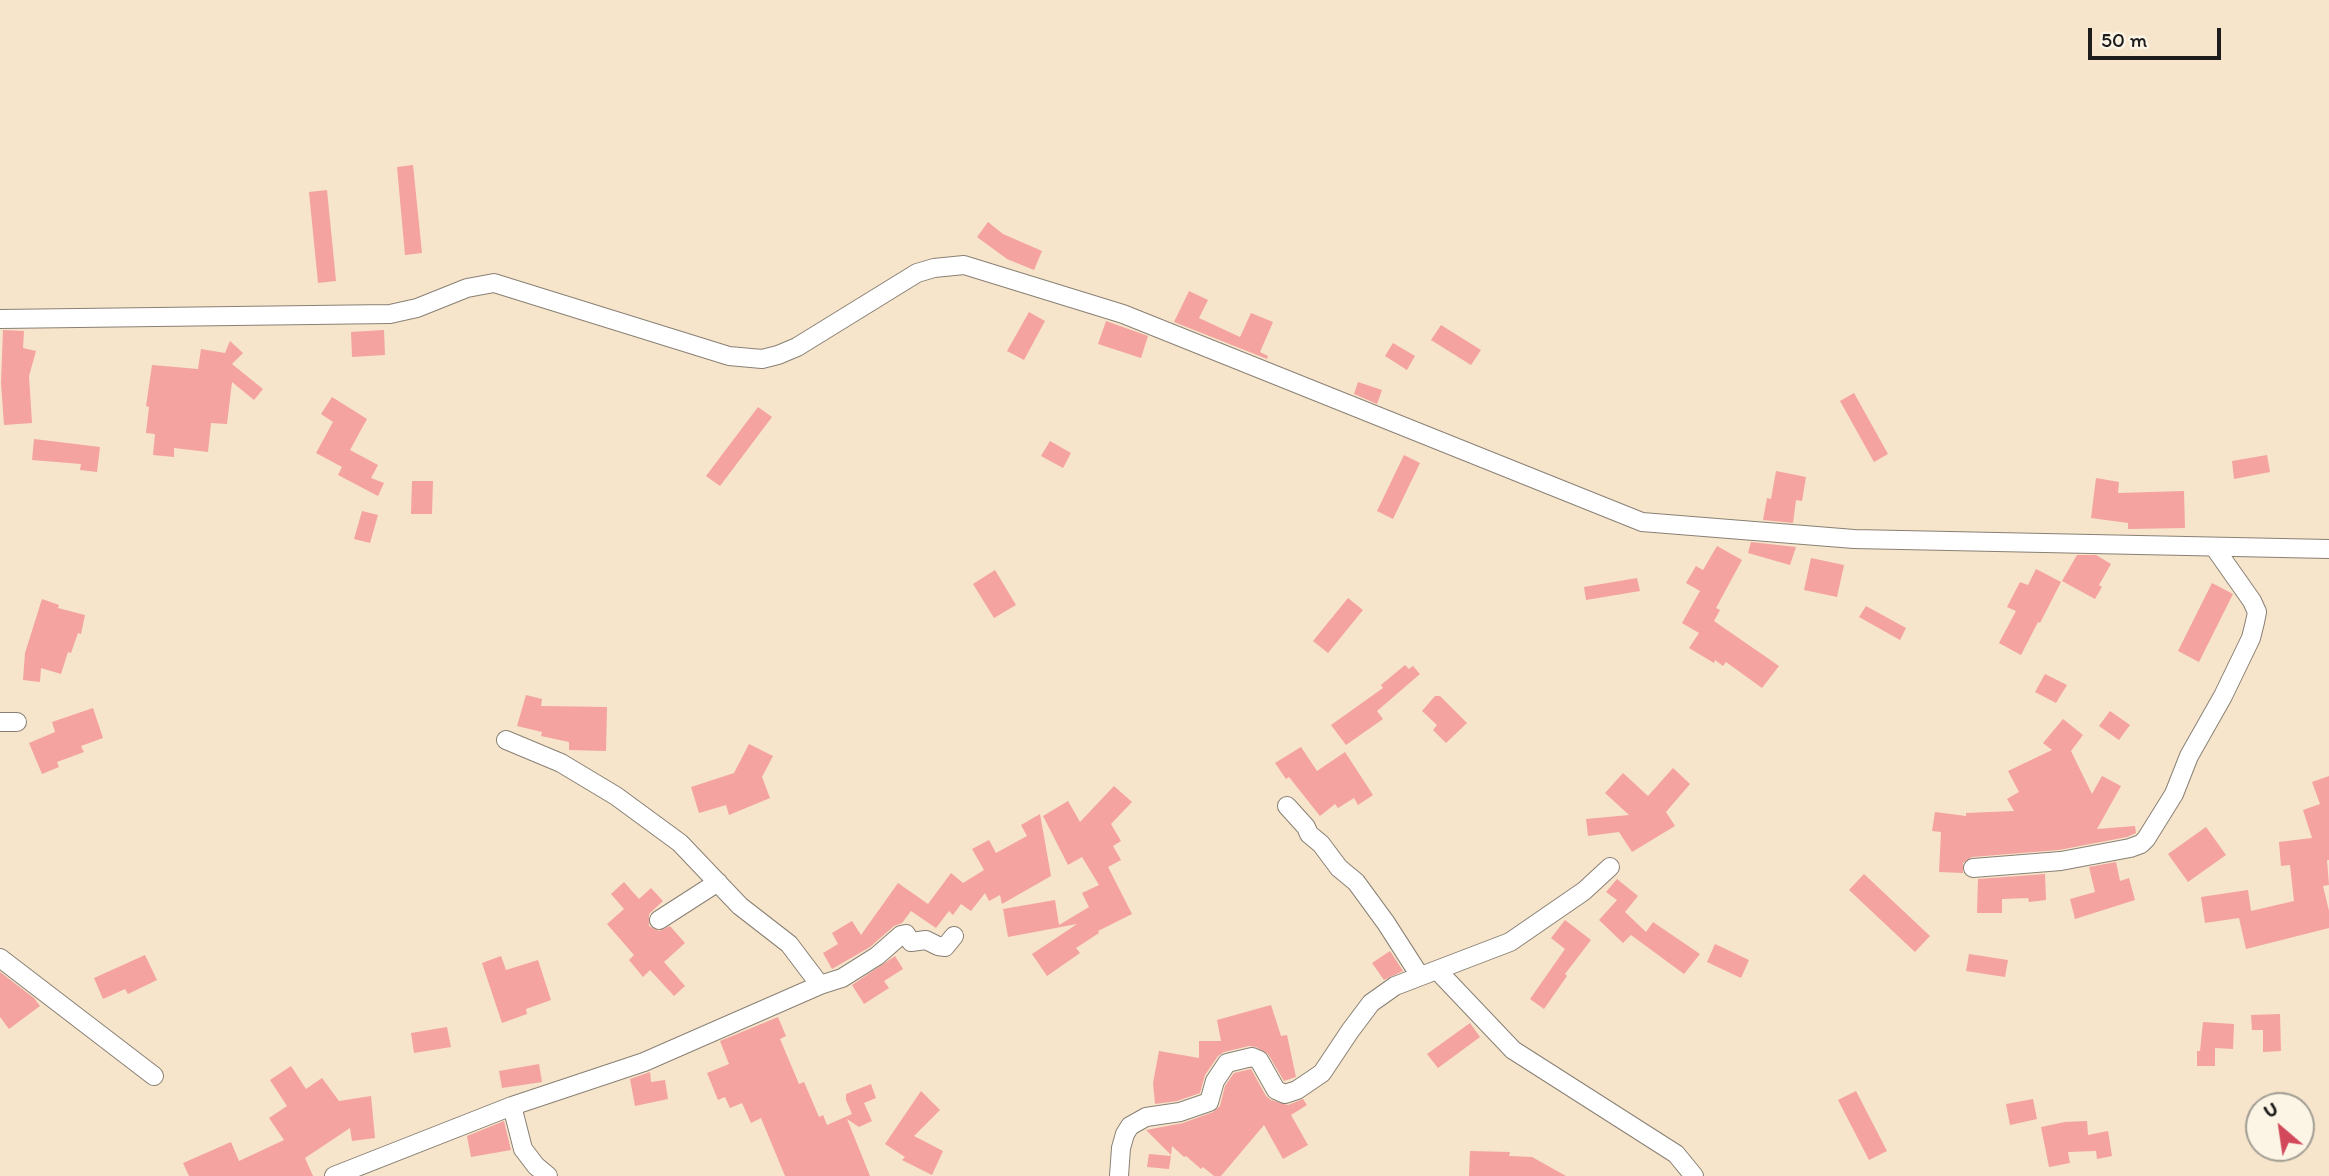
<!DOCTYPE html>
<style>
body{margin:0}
#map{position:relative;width:2329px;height:1176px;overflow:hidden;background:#f6e4cb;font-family:Itim,sans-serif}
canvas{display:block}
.north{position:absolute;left:2245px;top:1092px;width:70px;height:70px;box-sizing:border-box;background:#fcf5e5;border:2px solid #a29e95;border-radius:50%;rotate:331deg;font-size:19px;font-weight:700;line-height:28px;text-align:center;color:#1c1c1c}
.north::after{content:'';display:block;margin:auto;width:24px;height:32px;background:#d1495b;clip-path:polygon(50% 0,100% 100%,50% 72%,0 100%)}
.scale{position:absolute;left:2088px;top:28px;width:133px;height:32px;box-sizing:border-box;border:4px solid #1c1c1c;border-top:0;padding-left:9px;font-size:21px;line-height:24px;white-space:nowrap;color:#1c1c1c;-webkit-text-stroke:5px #fcf5e5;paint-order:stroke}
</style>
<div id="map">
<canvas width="2329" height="1176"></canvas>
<div class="north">U</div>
<div class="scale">50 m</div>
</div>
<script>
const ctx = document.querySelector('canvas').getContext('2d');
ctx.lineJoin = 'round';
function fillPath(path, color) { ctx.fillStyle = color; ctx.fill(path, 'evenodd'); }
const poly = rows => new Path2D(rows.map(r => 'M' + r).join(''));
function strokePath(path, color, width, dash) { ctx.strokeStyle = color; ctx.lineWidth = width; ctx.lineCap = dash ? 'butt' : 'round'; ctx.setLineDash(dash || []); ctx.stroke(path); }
fillPath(poly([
 [413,165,422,253,405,255,397,167],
 [327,190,336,281,318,283,309,192],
 [988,222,1003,234,1042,251,1034,270,1007,259,977,237],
 [1189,291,1208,300,1199,318,1240,337,1251,313,1273,322,1260,352,1268,356,1267,359,1174,322],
 [1029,312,1045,321,1024,360,1007,351],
 [1106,321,1148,336,1141,358,1098,344],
 [1441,325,1481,350,1471,365,1431,340],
 [3,330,24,331,23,348,36,351,29,376,32,423,4,425,1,383],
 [384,330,385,355,352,357,351,332],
 [230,341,243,353,232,364,263,389,254,400,232,382,227,424,211,423,208,452,174,448,174,457,153,455,155,434,146,433,149,407,146,406,152,365,198,369,201,349,225,353],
 [1393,343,1415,356,1407,370,1385,356],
 [1358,382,1382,390,1377,404,1354,394],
 [1854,393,1888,454,1874,462,1840,401],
 [332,397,367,419,350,450,378,465,371,478,384,483,378,496,338,475,342,467,316,453,333,422,321,414],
 [758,407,772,417,720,486,706,476],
 [34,439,100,447,97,472,80,470,81,464,32,460],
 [1050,441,1071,453,1063,468,1041,456],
 [1404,455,1420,463,1393,519,1377,511],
 [2267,455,2270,472,2234,479,2232,461],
 [1776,471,1806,477,1802,501,1796,500,1793,523,1763,520,1767,498,1771,499],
 [2096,478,2119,482,2118,493,2184,491,2185,528,2128,529,2128,523,2091,518],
 [412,481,433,481,432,514,411,514],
 [362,511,378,515,370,543,354,539],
 [1751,542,1796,547,1790,565,1748,553],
 [1717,546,1742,560,1716,608,1720,610,1714,621,1779,666,1762,688,1726,662,1723,666,1715,660,1714,663,1689,648,1699,633,1682,623,1700,591,1686,583,1696,566,1703,570],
 [2077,555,2096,555,2111,564,2099,585,2102,587,2095,599,2062,581],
 [1811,558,1844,565,1837,597,1804,590],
 [2036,569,2061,582,2040,623,2038,622,2021,655,1999,643,2016,611,2007,607,2020,582,2028,585],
 [995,570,1016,605,994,618,973,584],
 [1637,578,1640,591,1586,600,1584,587],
 [2212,583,2233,594,2199,662,2178,651],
 [1348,598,1363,610,1328,653,1313,641],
 [42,599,59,605,58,608,85,615,81,634,78,633,71,653,68,652,61,674,41,668,40,682,23,680,25,653],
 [1866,606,1906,628,1900,640,1859,617],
 [1405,665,1409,669,1413,666,1420,674,1377,711,1383,719,1346,745,1331,725,1383,688,1381,685],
 [2045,674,2067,685,2056,703,2035,692],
 [526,695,542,699,541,706,607,707,606,751,569,750,569,742,541,736,542,732,517,726],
 [1435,696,1440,696,1467,723,1446,743,1433,730,1437,725,1422,711],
 [93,708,103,738,81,746,84,752,57,762,59,767,42,774,29,743,55,732,52,722],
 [2110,711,2130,725,2119,740,2099,726],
 [2063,719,2083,735,2071,751,2092,794,2102,776,2121,786,2097,829,2135,826,2136,833,2127,837,2059,850,1972,857,1963,863,1963,873,1939,872,1941,832,1932,831,1935,812,1966,816,1966,813,2014,811,2007,799,2019,792,2008,771,2052,750,2043,743],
 [749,744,773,756,762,777,770,798,729,815,726,805,699,813,691,787,734,773],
 [1301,747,1317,771,1345,752,1373,795,1358,805,1354,798,1338,808,1335,804,1320,816,1289,777,1286,779,1275,763],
 [1673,768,1690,784,1666,812,1675,826,1632,852,1619,832,1588,836,1586,819,1629,815,1605,793,1623,773,1648,796],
 [2329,776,2329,860,2327,860,2329,885,2323,886,2329,911,2329,928,2246,949,2239,918,2205,923,2201,897,2248,890,2251,911,2294,901,2290,865,2281,866,2279,842,2312,838,2303,810,2320,804,2312,782],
 [1114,786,1132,802,1111,824,1121,841,1113,846,1121,860,1108,867,1132,914,1098,931,1099,933,1076,948,1080,953,1047,976,1032,954,1077,924,1008,937,1003,909,1055,900,1059,925,1089,907,1082,893,1099,885,1082,857,1068,865,1043,816,1068,801,1080,822],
 [1040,814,1051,876,1002,904,1000,895,989,901,985,893,971,911,961,904,953,915,949,911,936,928,911,911,902,923,894,926,870,947,832,969,823,953,838,944,832,933,852,921,861,935,898,883,928,904,951,873,963,883,984,870,972,849,989,840,996,853,1027,836,1021,825],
 [2206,827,2226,855,2188,882,2168,854],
 [2116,862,2120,881,2129,878,2135,900,2075,919,2070,899,2095,892,2089,867],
 [1864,874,1930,936,1915,952,1849,890],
 [2045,874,2046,900,2029,902,2028,898,2002,899,2002,913,1977,913,1978,879],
 [1617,879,1638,896,1625,912,1646,932,1653,922,1700,954,1684,974,1631,935,1623,943,1599,920,1617,900,1606,892],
 [624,882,639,899,651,888,663,901,649,914,649,926,659,931,670,926,685,943,664,962,685,986,674,996,650,970,643,977,629,960,634,955,607,924,624,909,611,894],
 [1565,920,1591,940,1565,974,1567,976,1544,1009,1530,999,1565,949,1551,938],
 [1715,944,1749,960,1741,978,1707,962],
 [1390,951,1403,971,1384,980,1372,963],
 [1969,954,2008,960,2005,977,1966,971],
 [145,955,157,980,128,994,125,989,103,999,94,978],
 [501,956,506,970,538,960,551,1000,526,1009,527,1014,502,1023,482,963],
 [895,956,903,969,884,981,889,988,864,1004,852,985],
 [0,972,34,998,40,1006,9,1029,0,1017],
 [1271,1005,1281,1036,1287,1035,1296,1077,1284,1081,1268,1054,1256,1047,1249,1046,1224,1052,1218,1056,1205,1075,1200,1093,1177,1101,1155,1104,1153,1083,1159,1051,1199,1058,1199,1041,1221,1041,1217,1020],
 [2280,1014,2281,1051,2263,1052,2263,1030,2252,1030,2251,1015],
 [778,1017,786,1036,780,1039,799,1084,804,1082,819,1117,823,1115,827,1125,852,1114,846,1100,846,1094,871,1084,876,1098,864,1103,872,1121,859,1127,847,1119,870,1176,785,1176,761,1118,751,1123,742,1103,730,1108,725,1097,718,1100,707,1073,729,1064,720,1041],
 [2203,1022,2234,1024,2233,1049,2215,1048,2215,1066,2197,1066,2197,1051,2200,1051],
 [1470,1023,1480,1037,1438,1068,1427,1054],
 [447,1027,451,1047,414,1053,411,1033],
 [539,1064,542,1082,502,1088,499,1071],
 [291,1066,306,1089,322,1078,339,1101,371,1096,375,1138,352,1141,350,1128,305,1158,313,1176,189,1176,183,1163,231,1142,239,1161,284,1140,269,1118,287,1106,270,1080],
 [1251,1069,1266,1096,1271,1100,1288,1105,1303,1099,1307,1105,1291,1115,1308,1145,1283,1159,1264,1125,1221,1176,1214,1176,1203,1167,1201,1169,1186,1156,1184,1157,1172,1146,1171,1155,1146,1130,1183,1123,1213,1112,1220,1106,1225,1086,1234,1073],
 [650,1072,651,1082,665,1080,668,1099,635,1106,630,1079],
 [921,1091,940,1110,914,1136,943,1151,932,1175,902,1160,905,1157,885,1144],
 [1856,1091,1887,1151,1869,1160,1838,1100],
 [2033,1099,2037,1119,2010,1125,2006,1104],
 [504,1121,511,1150,471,1157,467,1136],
 [2087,1121,2088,1135,2108,1131,2112,1156,2097,1159,2096,1151,2068,1152,2070,1163,2049,1167,2041,1127,2065,1122],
 [1470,1151,1510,1152,1509,1156,1532,1157,1566,1176,1469,1176],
 [1149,1154,1171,1156,1169,1169,1147,1167]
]), '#f4a3a0');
const minor = poly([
 [0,319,390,314,417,308,467,288,494,283,729,356,762,359,778,355,797,347,917,273,934,268,964,265,1123,314,1642,522,1854,539,2329,549],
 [0,722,17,722],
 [506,740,561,763,616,796,680,843,740,906,789,944,820,985],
 [1287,806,1306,827,1309,834,1321,844,1339,868,1356,882,1386,923,1420,976],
 [1973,868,2061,861,2130,848,2141,844,2146,839,2174,794,2189,756,2223,696,2251,638,2255,622,2257,612,2252,601,2214,547],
 [659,920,718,882],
 [0,958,154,1076],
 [1437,970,1513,1050,1676,1154,1694,1176],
 [512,1106,523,1149,536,1166,548,1176],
 [334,1176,512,1106,644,1062,820,985,842,978,877,956,901,935,906,934,911,942,926,940,938,946,945,947,954,936],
 [1119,1176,1121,1148,1125,1134,1130,1126,1146,1117,1180,1112,1209,1102,1215,1081,1227,1063,1252,1057,1259,1060,1276,1090,1285,1094,1297,1090,1322,1073,1350,1031,1371,1003,1395,986,1510,942,1584,891,1610,867]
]);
strokePath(minor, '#898074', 20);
strokePath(minor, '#fff', 18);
</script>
